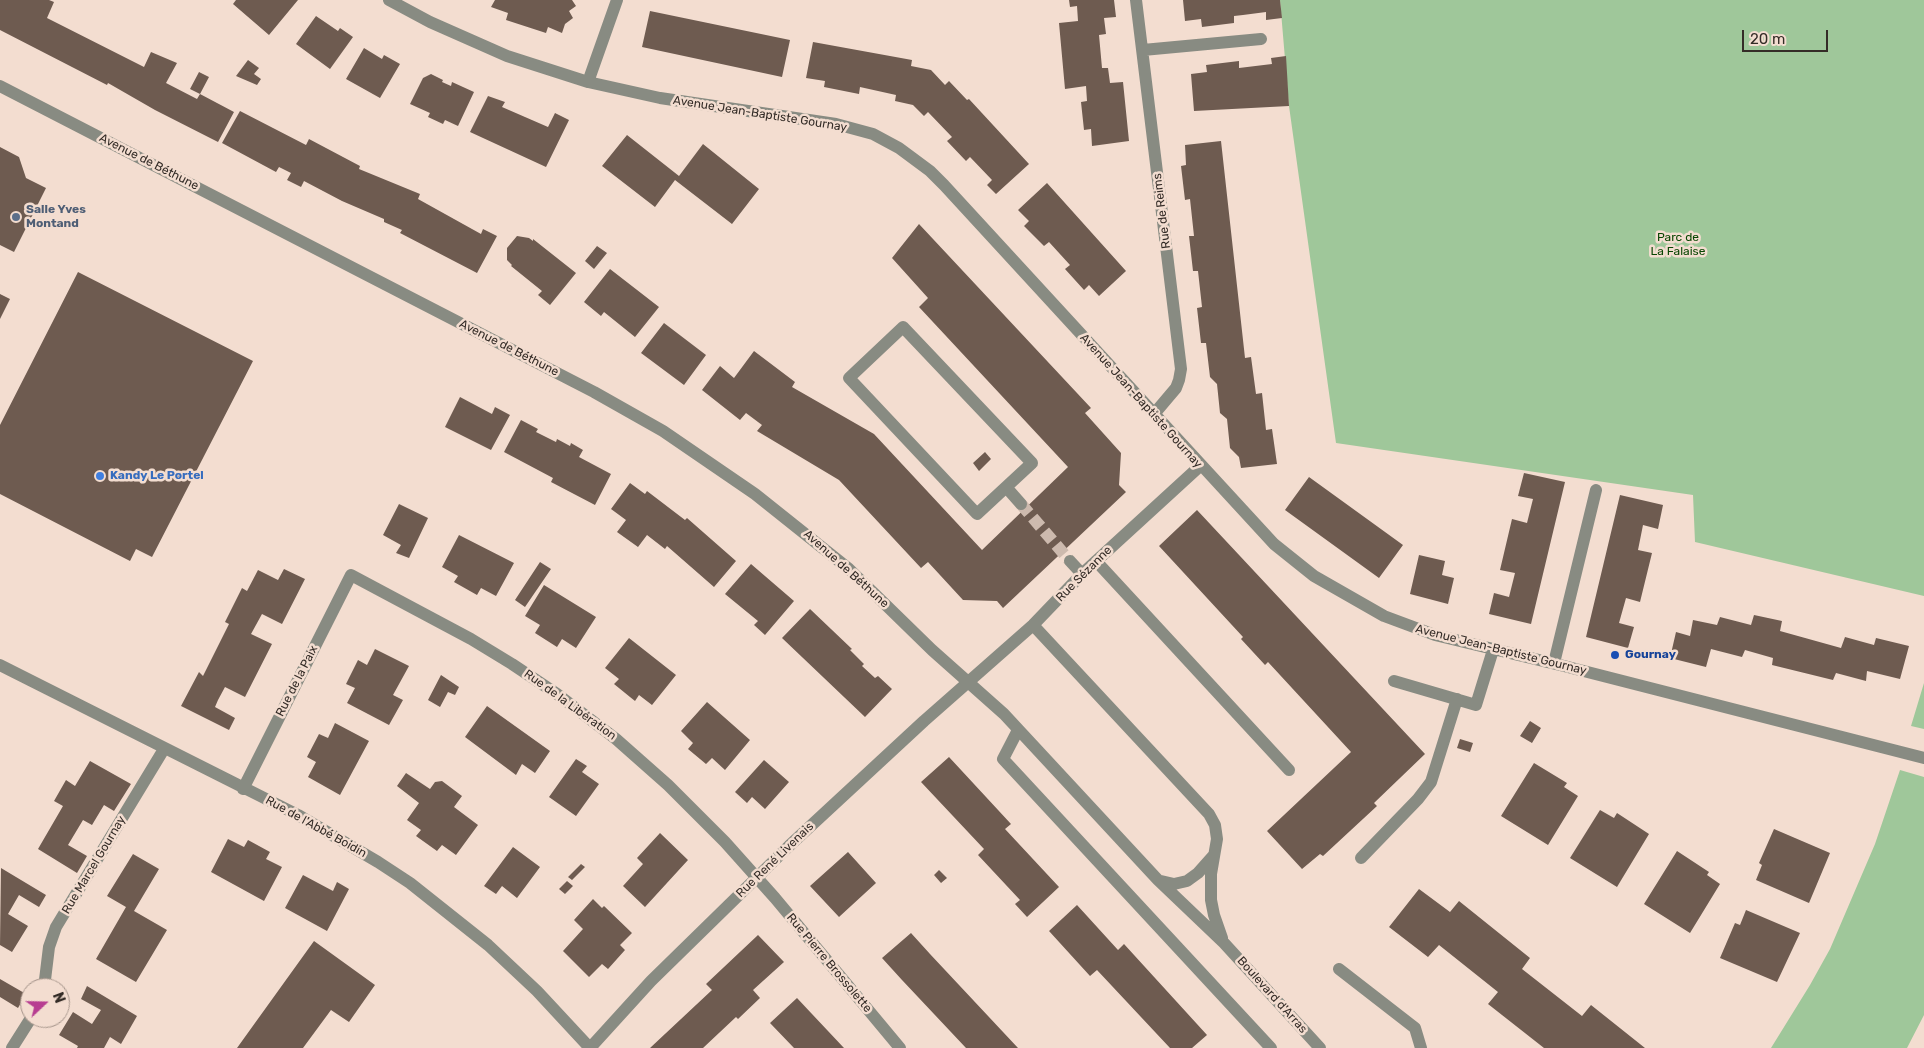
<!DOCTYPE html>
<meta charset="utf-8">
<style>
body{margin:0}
#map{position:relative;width:1924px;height:1048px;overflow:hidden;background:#f3ddd0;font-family:Rubik,sans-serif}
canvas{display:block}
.north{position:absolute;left:20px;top:978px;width:50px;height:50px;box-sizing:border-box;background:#f3ddd0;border:1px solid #a7968c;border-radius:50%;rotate:69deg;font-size:14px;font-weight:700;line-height:20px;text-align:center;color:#342c27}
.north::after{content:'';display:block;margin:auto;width:18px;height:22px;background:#b73e91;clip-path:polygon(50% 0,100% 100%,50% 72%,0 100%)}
.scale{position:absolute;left:1742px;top:30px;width:86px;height:22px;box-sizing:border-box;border:2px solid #342c27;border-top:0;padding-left:6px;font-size:15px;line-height:18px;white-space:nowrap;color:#342c27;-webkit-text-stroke:4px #f3ddd0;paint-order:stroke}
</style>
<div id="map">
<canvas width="1924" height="1048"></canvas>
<div class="north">N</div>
<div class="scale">20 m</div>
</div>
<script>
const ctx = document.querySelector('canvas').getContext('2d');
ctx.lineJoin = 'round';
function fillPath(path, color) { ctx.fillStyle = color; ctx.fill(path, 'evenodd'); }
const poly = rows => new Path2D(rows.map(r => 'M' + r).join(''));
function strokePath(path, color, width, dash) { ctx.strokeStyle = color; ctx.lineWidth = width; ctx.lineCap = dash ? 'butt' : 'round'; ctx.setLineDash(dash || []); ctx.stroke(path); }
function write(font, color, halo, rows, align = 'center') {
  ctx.font = font + ' Rubik,sans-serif'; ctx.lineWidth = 5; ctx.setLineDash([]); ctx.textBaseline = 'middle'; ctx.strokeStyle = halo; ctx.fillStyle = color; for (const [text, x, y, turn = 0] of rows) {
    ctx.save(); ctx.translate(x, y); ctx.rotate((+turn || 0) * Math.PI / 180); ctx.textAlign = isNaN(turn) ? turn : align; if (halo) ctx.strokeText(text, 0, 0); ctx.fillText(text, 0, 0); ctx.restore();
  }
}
fillPath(poly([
 [1280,0,1924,0,1924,596,1695,542,1693,495,1336,443,1289,106],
 [1924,683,1924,729,1911,726],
 [1900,770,1924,777,1924,1015,1907,1048,1771,1048,1810,985,1830,949,1875,844]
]), '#9fc79a');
fillPath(poly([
 [0,0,49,0,54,2,47,18,144,67,151,52,177,63,166,83,197,99,200,94,190,89,199,72,209,77,200,94,234,112,218,142,155,110,108,83,107,85,0,30],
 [236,0,298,0,269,35,233,4],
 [495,0,572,0,576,6,569,11,573,18,565,24,562,33,548,27,546,33,506,20,508,13,491,7],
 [1069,0,1114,0,1116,17,1104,18,1106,34,1099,35,1102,68,1108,68,1110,83,1123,82,1129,141,1092,146,1091,129,1084,130,1081,102,1087,101,1086,86,1065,89,1059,23,1078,21,1077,6,1070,7],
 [1183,0,1280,0,1282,18,1266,20,1266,12,1243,15,1234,16,1234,23,1202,27,1201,19,1185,21],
 [650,11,790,40,782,77,642,47],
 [316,16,338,31,340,28,353,37,330,69,296,44],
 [813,42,912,60,911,66,931,70,945,85,949,81,967,100,969,99,1029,164,996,194,987,185,992,180,970,157,966,161,947,141,952,137,928,112,924,116,913,105,895,101,896,95,860,87,859,94,824,87,825,81,806,78],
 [364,48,382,59,384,55,400,64,380,98,346,79],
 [1286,56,1289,106,1194,111,1191,74,1207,72,1206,65,1239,61,1239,68,1272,64,1271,58],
 [248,60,259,68,254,74,261,79,257,85,236,76],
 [431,74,443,80,442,82,451,86,452,82,474,92,458,126,445,120,443,124,428,117,430,113,410,104,423,78],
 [488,96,505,102,502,107,548,127,555,113,569,120,546,167,470,132],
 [240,111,306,145,309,139,360,166,359,169,420,194,418,199,481,234,483,229,497,236,477,273,400,233,402,230,384,222,384,219,342,201,304,181,301,187,287,180,291,173,279,167,276,172,222,143],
 [627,135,679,176,703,144,759,189,732,224,675,180,655,207,602,166],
 [1221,141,1245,358,1251,357,1256,394,1262,393,1266,430,1272,429,1277,464,1241,468,1239,457,1230,448,1227,419,1220,413,1217,384,1210,377,1206,343,1201,343,1197,308,1202,307,1198,271,1193,271,1189,236,1194,236,1190,199,1185,200,1181,166,1186,165,1185,145],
 [0,147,19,157,26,178,46,188,14,252,0,245],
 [1047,183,1126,271,1099,296,1089,285,1084,290,1065,269,1070,265,1049,242,1044,246,1024,226,1029,221,1018,210],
 [919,224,1091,408,1085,413,1121,453,1119,485,1126,492,1003,608,997,601,963,600,928,562,921,568,839,480,757,431,762,425,746,413,740,420,702,390,720,366,734,378,754,351,795,382,792,387,874,434,982,550,1068,467,919,307,928,298,892,258],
 [517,236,529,238,533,241,533,239,576,273,550,305,538,295,542,291,511,266,512,265,507,260,507,248],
 [597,246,607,253,594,269,585,261],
 [610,269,659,307,635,337,604,312,601,316,584,302],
 [78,272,253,361,152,557,136,549,130,561,0,494,0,425],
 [0,294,10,299,0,319],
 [664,323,706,355,684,385,641,353],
 [460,397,492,414,495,407,510,415,491,450,445,427],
 [521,420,538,429,536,432,556,442,557,439,570,446,571,443,583,450,579,457,611,474,595,505,551,482,553,478,504,452],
 [985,452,991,459,979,471,973,463],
 [1524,473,1565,482,1531,624,1489,614,1494,593,1509,597,1515,573,1500,570,1512,519,1527,523,1533,499,1518,496],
 [1309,477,1403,545,1379,578,1285,510],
 [630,483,645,494,647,491,685,520,687,518,736,561,714,587,667,546,665,549,647,535,638,547,617,532,626,520,611,509],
 [1620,495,1663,505,1658,529,1643,525,1638,550,1652,553,1640,602,1626,598,1619,623,1634,627,1628,648,1586,637],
 [399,504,428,518,409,558,396,553,401,545,383,535],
 [1197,510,1425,754,1374,803,1377,806,1323,856,1320,854,1302,869,1267,831,1351,752,1268,662,1265,665,1241,639,1243,637,1159,546],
 [459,535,514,563,496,596,481,588,477,595,454,582,458,576,442,567],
 [1419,555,1445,561,1442,575,1454,578,1448,604,1410,594],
 [540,562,551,569,525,607,515,600],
 [751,564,794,601,765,635,754,625,758,621,725,594],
 [284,569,305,579,282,624,262,614,251,634,272,644,245,697,225,687,218,700,215,707,235,718,229,730,181,706,199,672,203,676,229,624,225,622,242,588,247,591,258,570,278,580],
 [544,585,596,617,576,648,562,639,557,647,535,633,540,625,525,616],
 [810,609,852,649,850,650,864,664,862,666,875,678,878,676,892,689,865,717,782,638],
 [1754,615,1782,621,1780,631,1841,648,1845,637,1874,645,1876,638,1909,646,1900,679,1867,671,1866,681,1836,673,1833,680,1772,665,1773,658,1745,650,1742,657,1711,649,1706,667,1670,658,1676,632,1690,636,1693,620,1717,625,1720,617,1751,625],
 [629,638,676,675,652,705,639,695,635,701,630,697,614,684,619,679,605,668],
 [375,649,409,666,393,695,403,700,389,725,347,703,355,688,346,684,358,660,367,665],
 [441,675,459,687,455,695,448,692,440,707,428,700],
 [707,702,750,740,725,770,712,758,706,764,688,749,693,743,681,731],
 [487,706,550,751,535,773,522,764,516,775,465,737],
 [1530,721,1541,728,1532,743,1520,736],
 [335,723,369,741,340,795,308,777,316,762,307,757,319,734,328,738],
 [1460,739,1473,743,1470,752,1457,748],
 [949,757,1011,824,1005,829,1059,887,1027,917,1015,904,1020,900,978,855,984,849,921,782],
 [576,759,587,766,582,772,599,784,576,816,549,797],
 [764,760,789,782,765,809,752,797,747,803,735,792],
 [90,761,131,784,114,811,104,805,92,825,83,820,68,845,87,856,77,873,38,849,63,806,54,801,66,780,75,786],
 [1534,763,1567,783,1564,787,1578,796,1548,845,1501,816],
 [406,773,430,789,435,782,442,781,462,796,454,807,478,825,456,855,442,845,437,851,416,836,421,830,407,820,419,803,397,786],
 [1600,810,1614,818,1617,813,1649,834,1617,887,1570,858],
 [1774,829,1830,853,1809,903,1756,880,1762,865,1759,863],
 [660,833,688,860,645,907,623,886,643,864,637,858],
 [228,839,244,847,248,840,270,852,266,859,282,867,264,901,211,872],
 [513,847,540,867,517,898,502,886,496,894,484,886],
 [1677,851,1709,872,1707,875,1720,884,1690,933,1644,904],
 [848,852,876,883,839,917,810,886],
 [133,854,159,869,134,911,167,930,136,982,96,959,126,907,107,896],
 [581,864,585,867,572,880,568,877],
 [1,868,46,895,39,907,19,895,8,914,28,926,12,952,0,945],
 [939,870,947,878,941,883,934,875],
 [303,875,333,891,337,882,349,889,327,931,285,908],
 [567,881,573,886,565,894,559,889],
 [1419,889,1450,912,1459,901,1530,958,1522,969,1582,1016,1591,1005,1645,1048,1544,1048,1488,1004,1498,992,1439,945,1428,957,1389,927],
 [593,899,602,908,604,906,632,933,620,945,625,950,608,969,602,964,589,977,563,951,583,929,574,920],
 [1077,905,1118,950,1124,944,1207,1035,1192,1048,1170,1048,1097,970,1090,976,1049,931],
 [1746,910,1800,933,1777,982,1720,958,1735,923,1740,925],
 [911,933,930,954,1018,1048,966,1048,902,980,882,958],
 [758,935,784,962,753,990,760,998,738,1019,736,1017,703,1048,650,1048,712,990,706,984],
 [314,941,375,985,349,1022,331,1010,303,1048,237,1048],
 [0,979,26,994,18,1008,0,997],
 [87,986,137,1016,121,1044,110,1037,104,1048,77,1048,78,1046,59,1035,73,1012,92,1024,101,1010,81,999],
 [797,998,812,1014,844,1048,794,1048,770,1023]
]), '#6e5b50');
strokePath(poly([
 [1021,504,1070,561]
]), '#cdbaae', 12, [12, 6]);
strokePath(poly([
 [389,0,430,22,507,56,588,82,660,98,836,124,873,134,899,148,930,171,944,185,1274,544,1314,576,1384,616,1435,635,1564,666,1924,758],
 [1136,0,1181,369,1179,380,1176,388,1154,414],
 [1143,50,1261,39],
 [588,82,617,0],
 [0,86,594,392,663,431,755,494,849,569,932,650,1004,714,1158,880,1224,943,1320,1048],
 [903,327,1032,463,977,514,849,378,903,327],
 [1006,487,1021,504],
 [1070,561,1082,574],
 [1096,561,1289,770],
 [1033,625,1209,814,1215,825,1217,839,1211,874,1211,900,1214,915,1222,938],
 [1554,663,1596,490],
 [0,665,298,815,378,862,410,883,488,945,537,991,590,1048],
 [1394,681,1476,705,1493,650],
 [1018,730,1003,759,1271,1048],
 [243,789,351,575,471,639,512,664,557,694,616,739,668,785,725,842,775,898,900,1048],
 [1361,858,1418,799,1431,782,1457,699],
 [1161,881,1174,884,1187,881,1198,873,1214,855],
 [1339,969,1415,1028,1421,1048],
 [44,988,49,947,56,927,164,749],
 [12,1048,31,1018],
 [590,1048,651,981,789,846,924,721,1033,625,1082,574,1200,466]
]), '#888b82', 12);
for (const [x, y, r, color] of [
 [16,217,5,"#5c6f8a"],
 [100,476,5,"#3f7fe0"],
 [1615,655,5,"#1a4fb4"]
]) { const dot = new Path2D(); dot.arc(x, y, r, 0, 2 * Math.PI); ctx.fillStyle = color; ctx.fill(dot); strokePath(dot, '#f3ddd0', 2); }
write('12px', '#342c27', '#f3ddd0', [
 ["Avenue Jean-Baptiste Gournay",760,114,9],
 ["Avenue de Béthune",149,162,27],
 ["Rue de Reims",1162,211,-97],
 ["Avenue de Béthune",509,348,27],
 ["Avenue Jean-Baptiste Gournay",1141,401,48],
 ["Avenue de Béthune",846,569,42],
 ["Rue Sézanne",1084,574,-45],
 ["Avenue Jean-Baptiste Gournay",1501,650,14],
 ["Rue de la Paix",297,681,-63],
 ["Rue de la Libération",570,705,36],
 ["Rue de l'Abbé Boidin",316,827,29],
 ["Rue René Livenais",775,860,-44],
 ["Rue Marcel Gournay",94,865,-59],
 ["Rue Pierre Brossolette",829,963,50],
 ["Boulevard d'Arras",1272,995,48]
]);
write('bold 12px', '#4e5e75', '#f3ddd0', [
 ["Salle Yves",26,210],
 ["Montand",26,224]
], 'left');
write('12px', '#084602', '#f3ddd0', [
 ["Parc de",1678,238],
 ["La Falaise",1678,252]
]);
write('bold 12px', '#366cbe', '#f3ddd0', [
 ["Kandy Le Portel",110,476]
], 'left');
write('bold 12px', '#164399', '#f3ddd0', [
 ["Gournay",1625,655]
], 'left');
</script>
